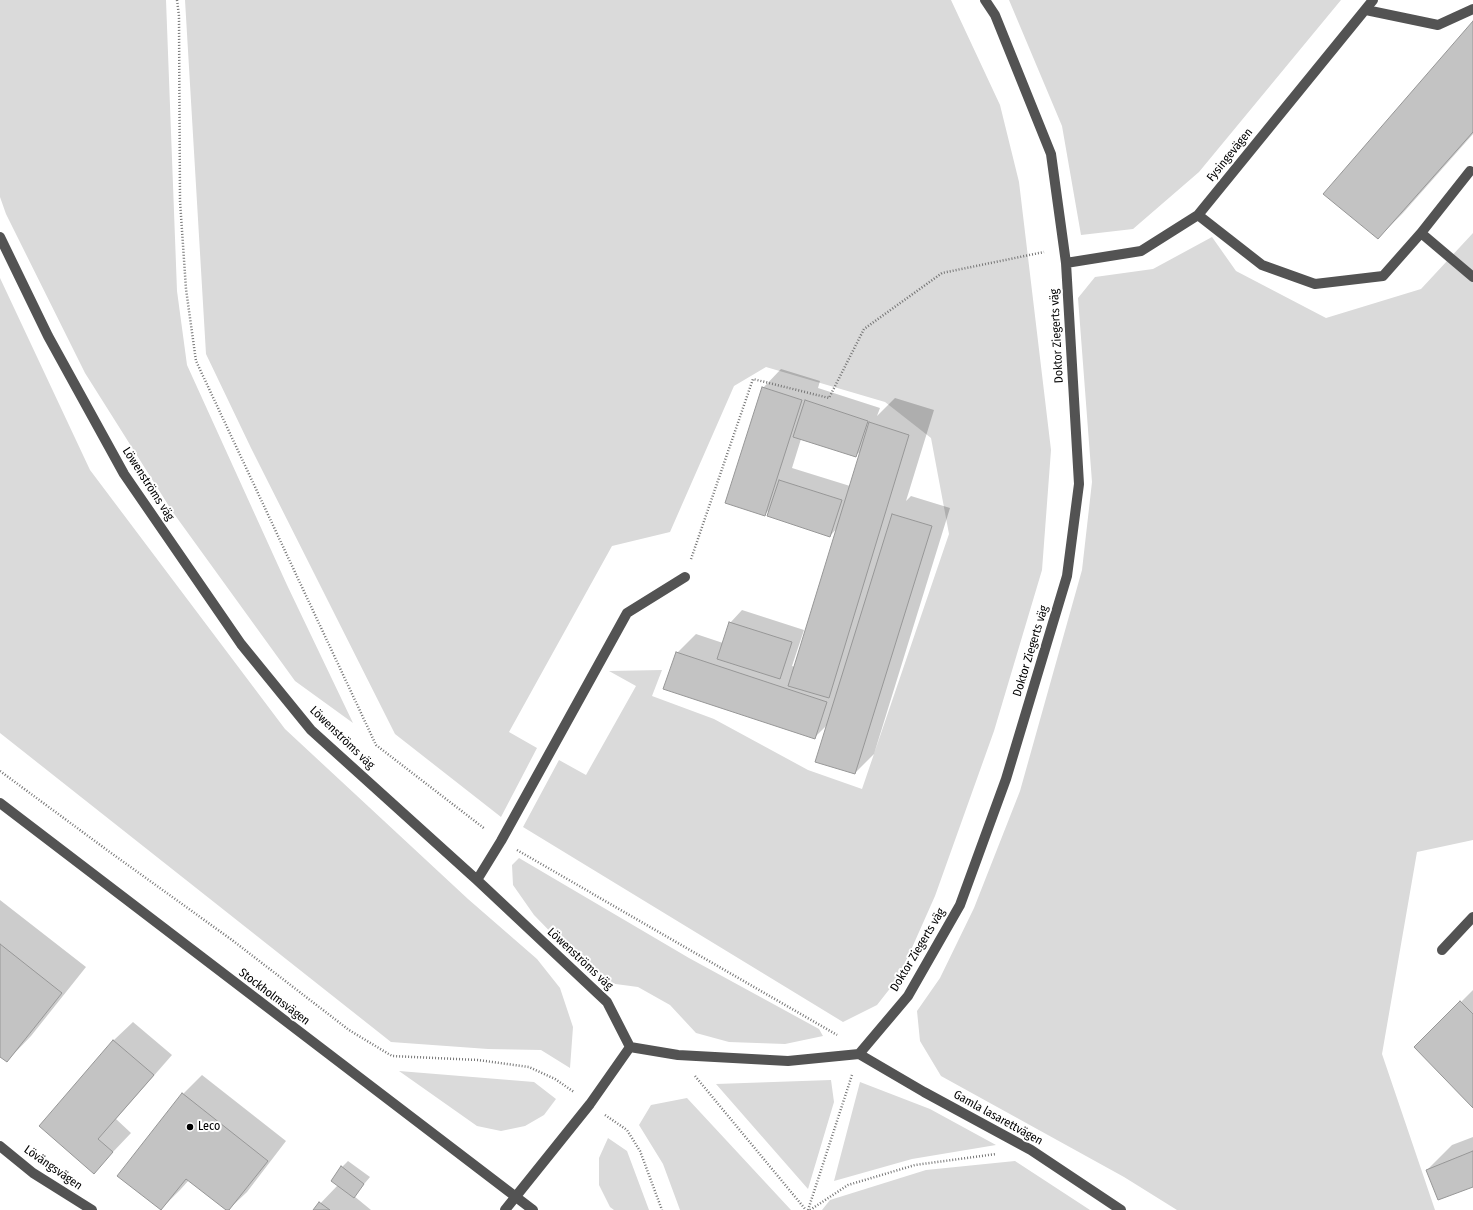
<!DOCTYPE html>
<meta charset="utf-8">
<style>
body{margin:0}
canvas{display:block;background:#fff}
</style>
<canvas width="1473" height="1210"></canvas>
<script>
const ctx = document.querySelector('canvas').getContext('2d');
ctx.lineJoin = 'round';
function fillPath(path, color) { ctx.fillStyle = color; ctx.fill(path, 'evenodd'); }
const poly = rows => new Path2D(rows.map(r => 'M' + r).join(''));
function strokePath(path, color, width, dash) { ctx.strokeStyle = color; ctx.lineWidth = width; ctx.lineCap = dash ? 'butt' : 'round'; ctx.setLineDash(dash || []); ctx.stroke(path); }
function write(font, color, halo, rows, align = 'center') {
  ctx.font = font + ' "Fira Sans Condensed",sans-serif'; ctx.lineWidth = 4; ctx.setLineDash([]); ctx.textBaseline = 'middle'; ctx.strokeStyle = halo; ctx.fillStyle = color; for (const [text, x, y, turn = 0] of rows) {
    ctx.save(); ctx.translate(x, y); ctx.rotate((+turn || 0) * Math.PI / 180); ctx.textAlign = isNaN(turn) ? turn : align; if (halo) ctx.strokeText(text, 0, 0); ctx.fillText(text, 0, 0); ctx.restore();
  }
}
fillPath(poly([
 [0,0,166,0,177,291,187,365,287,585,353,723,295,681,172,511,85,373,6,214,0,197],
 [185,0,951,0,1000,105,1019,182,1051,450,1042,570,994,731,935,896,899,977,877,1005,843,1022,523,827,559,760,586,775,636,686,609,671,662,670,652,696,714,719,808,770,862,789,949,534,931,438,885,402,766,367,734,386,670,532,612,546,509,732,537,748,501,817,395,734,251,448,206,354],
 [1009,0,1341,0,1199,172,1133,229,1081,235,1062,126],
 [1473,233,1473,840,1417,852,1382,1054,1435,1210,1177,1210,1124,1177,941,1076,920,1041,917,1011,940,978,974,908,1020,791,1082,570,1092,482,1078,298,1095,277,1153,269,1212,237,1236,271,1326,318,1421,289],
 [0,278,90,470,285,729,468,899,537,959,560,988,573,1027,570,1068,541,1050,488,1049,391,1042,0,733],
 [519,858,689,958,819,1029,823,1036,785,1044,729,1042,696,1033,670,1005,638,987,608,983,566,948,534,915,513,885,512,865],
 [399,1071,534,1082,556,1099,544,1115,525,1126,501,1131,477,1126],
 [831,1080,834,1102,808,1189,716,1084],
 [860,1082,930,1109,996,1145,912,1159,834,1181],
 [687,1098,791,1210,680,1210,663,1164,639,1125,651,1105],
 [608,1138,627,1151,649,1210,614,1210,610,1207,599,1185,599,1158],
 [1015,1161,1090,1210,822,1210,830,1200,926,1170]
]), '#dadada');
fillPath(poly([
 [1473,22,1473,134,1403,213,1378,238],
 [781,369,820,381,818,388,880,408,877,416,895,398,934,410,906,501,911,496,950,508,874,754,855,773,827,725,814,738,677,653,696,634,723,643,730,623,742,610,804,630,792,666,795,667,838,527,830,536,771,508,764,515,763,388],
 [801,439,855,456,862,450,850,486,792,468],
 [0,900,86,967,31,1036,7,1061,0,1055],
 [1473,990,1473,1107,1416,1047],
 [133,1022,172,1055,116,1119,131,1133,94,1172,40,1126,114,1040],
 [202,1075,286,1141,247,1192,228,1210,189,1180,180,1190,161,1209,183,1094],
 [1473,1137,1473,1185,1427,1170,1452,1145],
 [348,1161,370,1177,354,1196,371,1210,314,1210,338,1185,342,1167]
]), '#0003');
const building = poly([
 [1473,21,1473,132,1378,239,1323,194,1473,21],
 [762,387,802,400,765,516,725,503,762,387],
 [805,400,868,421,856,457,793,437,805,400],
 [869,422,909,435,829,698,788,686,869,422],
 [779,480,842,500,830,537,767,516,779,480],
 [892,514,932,526,855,774,815,762,892,514],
 [729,622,792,642,780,679,717,659,729,622],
 [676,652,827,702,815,739,663,689,676,652],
 [0,944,62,993,7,1062,0,1057,0,944],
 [1460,1001,1473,1014,1473,1108,1414,1047,1460,1001],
 [113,1040,154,1075,98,1139,113,1152,94,1174,39,1126,113,1040],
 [182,1093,268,1161,229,1210,226,1210,186,1179,161,1210,117,1176,182,1093],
 [1473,1151,1473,1187,1438,1200,1426,1170,1473,1151],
 [341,1166,364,1184,354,1198,331,1181,341,1166],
 [319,1202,330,1210,313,1210,319,1202]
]);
fillPath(building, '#c3c3c3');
strokePath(building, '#979797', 1);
strokePath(poly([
 [177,0,179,16,180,201,186,289,196,361,376,745,485,829],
 [691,559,753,379,829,398,864,329,942,273,1044,252],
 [0,771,107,850,232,940,349,1030,392,1056,478,1060,529,1067,555,1079,574,1092],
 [517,850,837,1035],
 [695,1076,806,1210],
 [605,1115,627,1130,640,1151,662,1210],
 [808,1210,852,1075],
 [810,1210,848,1185,915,1165,996,1154]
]), '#757575', 2.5, [1, 2]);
strokePath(poly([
 [1366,10,1438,25,1473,9],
 [1198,215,1262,265,1315,284,1383,276,1421,233,1470,171],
 [1421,233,1473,277],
 [0,237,48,336,124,474,241,644,311,730,477,880,607,1002,630,1047,590,1104,505,1210],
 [1066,263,1141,251,1198,215,1373,0],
 [0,803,533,1210],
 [477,880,501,841,627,613,685,577],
 [1442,950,1473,917],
 [630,1047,678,1055,788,1061,859,1054,908,996,960,905,1006,779,1067,576,1079,484,1066,263,1051,154,995,15,985,0],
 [859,1054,924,1092,1031,1150,1121,1210],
 [0,1146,33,1173,92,1210]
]), '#535353', 10);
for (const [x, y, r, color] of [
 [190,1127,4,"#000"]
]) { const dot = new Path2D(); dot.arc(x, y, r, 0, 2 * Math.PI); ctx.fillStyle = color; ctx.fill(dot); strokePath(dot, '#fff', 1.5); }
write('12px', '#000', '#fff', [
 ["Fysingevägen",1230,155,-51],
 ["Doktor Ziegerts väg",1057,336,-93],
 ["Löwenströms väg",148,484,57],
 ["Doktor Ziegerts väg",1031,651,-73],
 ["Löwenströms väg",342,738,44],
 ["Doktor Ziegerts väg",918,950,-59],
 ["Löwenströms väg",580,959,43],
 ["Stockholmsvägen",274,997,37],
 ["Gamla lasarettvägen",998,1118,29],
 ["Lövängsvägen",53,1168,35]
]);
write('12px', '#000', '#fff', [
 ["Leco",198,1127]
], 'left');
</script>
